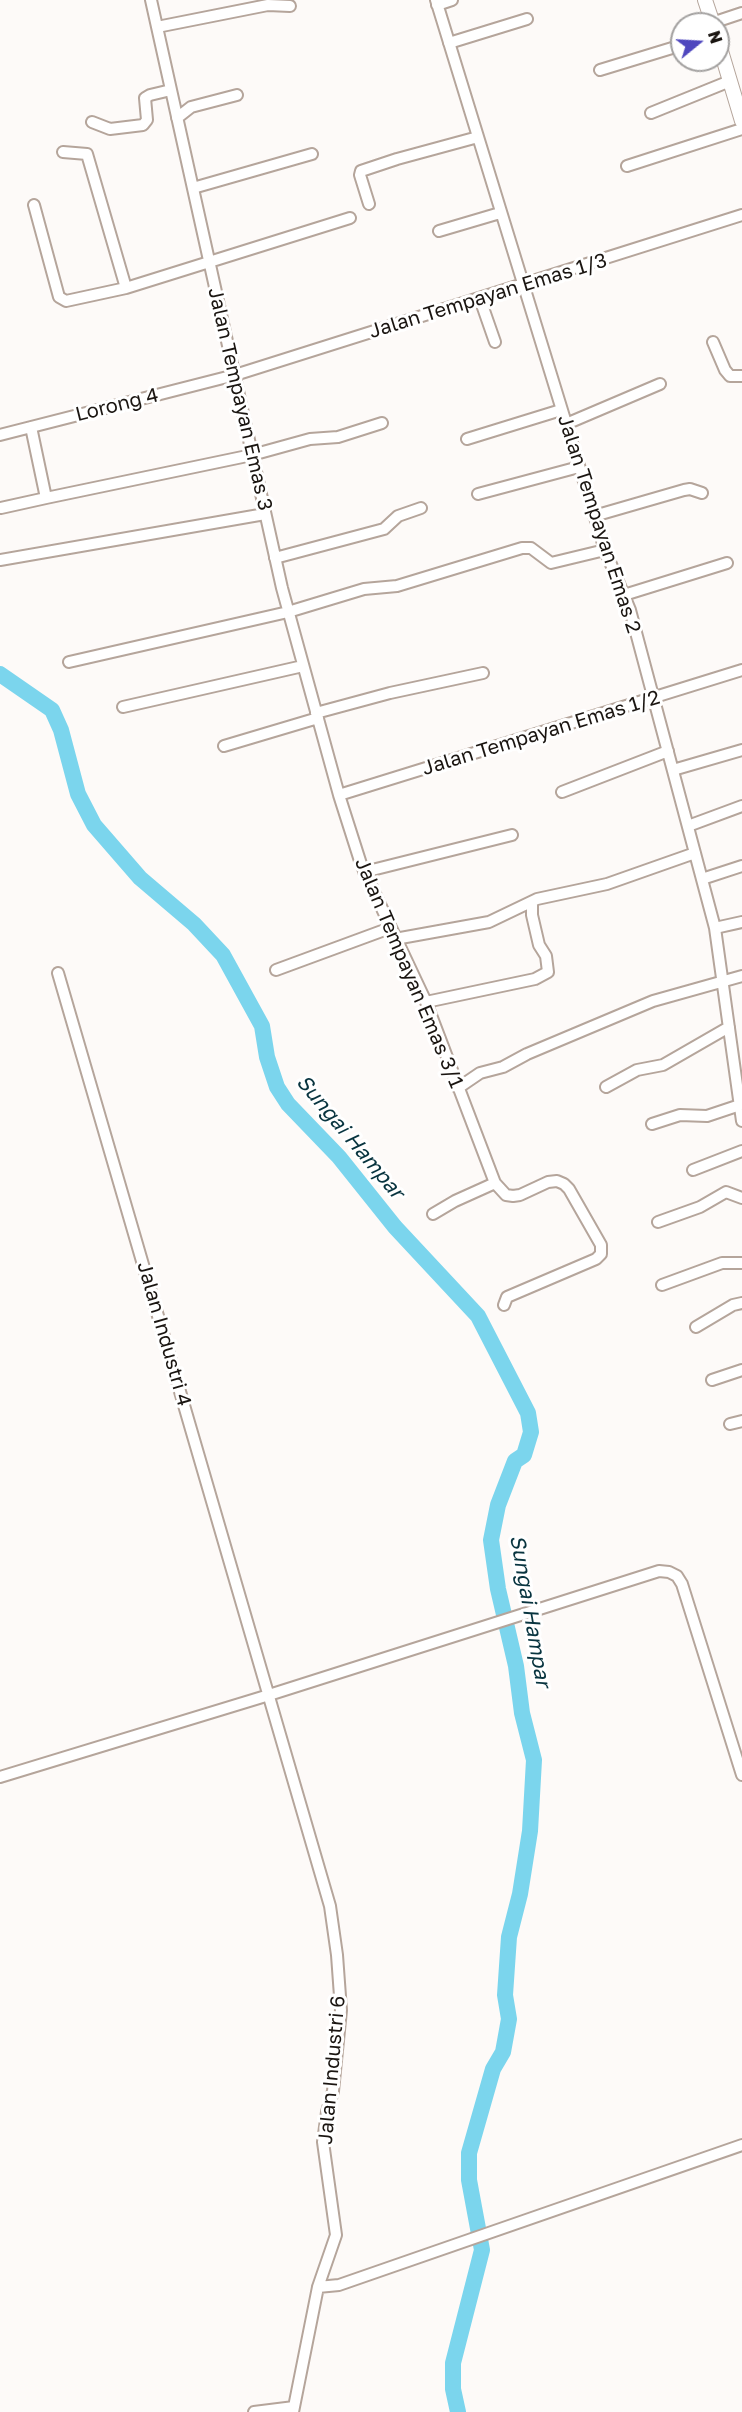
<!DOCTYPE html>
<style>
body{margin:0}
#map{position:relative;width:742px;height:2412px;overflow:hidden;background:#fdfaf8;font-family:"Golos Text",sans-serif}
canvas{display:block}
.north{position:absolute;left:670px;top:12px;width:60px;height:60px;box-sizing:border-box;background:#fff;border:2px solid #a3a1a0;border-radius:50%;rotate:72deg;font-size:16px;font-weight:700;line-height:24px;text-align:center;color:#1a1511}
.north::after{content:'';display:block;margin:auto;width:21px;height:27px;background:#4f47be;clip-path:polygon(50% 0,100% 100%,50% 72%,0 100%)}
</style>
<div id="map">
<canvas width="742" height="2412"></canvas>
<div class="north">N</div>
</div>
<script>
const ctx = document.querySelector('canvas').getContext('2d');
ctx.lineJoin = 'round';
const poly = rows => new Path2D(rows.map(r => 'M' + r).join(''));
function strokePath(path, color, width, dash) { ctx.strokeStyle = color; ctx.lineWidth = width; ctx.lineCap = dash ? 'butt' : 'round'; ctx.setLineDash(dash || []); ctx.stroke(path); }
function write(font, color, halo, rows, align = 'center') {
  ctx.font = font + ' "Golos Text",sans-serif'; ctx.lineWidth = 6; ctx.setLineDash([]); ctx.textBaseline = 'middle'; ctx.strokeStyle = halo; ctx.fillStyle = color; for (const [text, x, y, turn = 0] of rows) {
    ctx.save(); ctx.translate(x, y); ctx.rotate((+turn || 0) * Math.PI / 180); ctx.textAlign = isNaN(turn) ? turn : align; if (halo) ctx.strokeText(text, 0, 0); ctx.fillText(text, 0, 0); ctx.restore();
  }
}
strokePath(poly([
 [0,674,52,710,61,730,78,794,94,825,140,878,194,924,223,955,262,1026,267,1057,277,1087,288,1104,339,1157,395,1227,478,1316,528,1413,531,1432,524,1455,515,1461,498,1505,491,1540,498,1589,516,1666,522,1713,534,1760,530,1831,520,1894,509,1937,505,1995,509,2019,503,2052,493,2069,469,2153,469,2180,482,2250,453,2363,453,2389,458,2412]
]), '#7bd5ed', 16);
const street = poly([
 [151,0,282,588,339,795,361,864,426,1002,495,1183,506,1195,513,1196,520,1195,548,1182,557,1181,564,1184,569,1189,601,1245,601,1254,596,1259,507,1297,504,1305],
 [436,0,605,550,630,610,715,928,742,1121],
 [437,5,452,0],
 [712,23,742,13],
 [157,27,268,5,290,6],
 [449,43,527,19],
 [600,70,682,45],
 [651,113,730,81],
 [177,118,191,107,237,95],
 [92,122,110,129,143,125,147,120,145,98,150,95,171,90],
 [63,152,87,154,126,288],
 [627,166,742,129],
 [193,188,312,154],
 [369,204,360,175,361,171,397,159,478,137],
 [34,205,59,297,66,301,126,288,350,218],
 [439,231,500,213],
 [480,299,495,342],
 [713,342,725,370,730,376,742,376],
 [566,424,660,384],
 [0,435,235,375,742,215],
 [467,439,561,410],
 [478,494,579,467],
 [46,498,252,455,310,439,338,437,382,423],
 [1,508,46,498,31,427],
 [594,516,684,490,690,489,702,493],
 [275,558,384,529,398,516,421,508],
 [0,560,265,514],
 [624,595,727,563],
 [69,662,288,612,364,589,397,586,522,548,531,548,551,563,605,550],
 [123,707,303,666],
 [316,713,390,693,483,673],
 [224,746,318,718],
 [673,770,742,750],
 [562,792,668,751],
 [339,795,742,670],
 [688,826,742,806],
 [364,872,512,835],
 [702,879,742,866],
 [715,928,742,922],
 [395,939,489,922,537,899,607,884,695,853],
 [276,970,390,928],
 [58,973,330,1906,337,1955,341,2010,333,2091,327,2112,323,2142,336,2235,318,2287,293,2412],
 [426,1002,535,979,548,972,546,956,539,945,532,915,532,902],
 [606,1087,637,1070,663,1065,729,1027],
 [458,1088,480,1073,503,1067,527,1054,653,1001,742,976],
 [652,1124,680,1115,707,1116,740,1105],
 [693,1170,742,1151],
 [433,1214,455,1201,495,1183],
 [658,1222,700,1207,726,1192,742,1198],
 [662,1285,722,1263,742,1263],
 [696,1327,733,1305,742,1303],
 [712,1380,742,1370],
 [730,1424,742,1421],
 [0,1777,269,1695,659,1571,669,1572,677,1576,682,1584,742,1775],
 [318,2287,339,2285,742,2145],
 [254,2412,294,2407]
]);
const secondary = poly([
 [705,0,713,24],
 [718,41,742,121]
]);
strokePath(street, '#b5a59b', 14);
strokePath(secondary, '#b5a59b', 16);
strokePath(street, '#fff', 10);
strokePath(secondary, '#fff', 14);
write('20px', '#1a1511', '#fff', [
 ["Jalan Tempayan Emas 1/3",488,296,-17],
 ["Jalan Tempayan Emas 3",240,399,77],
 ["Lorong 4",117,405,-14],
 ["Jalan Tempayan Emas 2",599,524,72],
 ["Jalan Tempayan Emas 1/2",541,733,-17],
 ["Jalan Tempayan Emas 3/1",409,973,67],
 ["Jalan Industri 4",164,1334,74],
 ["Jalan Industri 6",332,2070,-85]
]);
write('italic 21px', '#08343f', '#fff', [
 ["Sungai Hampar",350,1137,50],
 ["Sungai Hampar",530,1611,80]
]);
</script>
